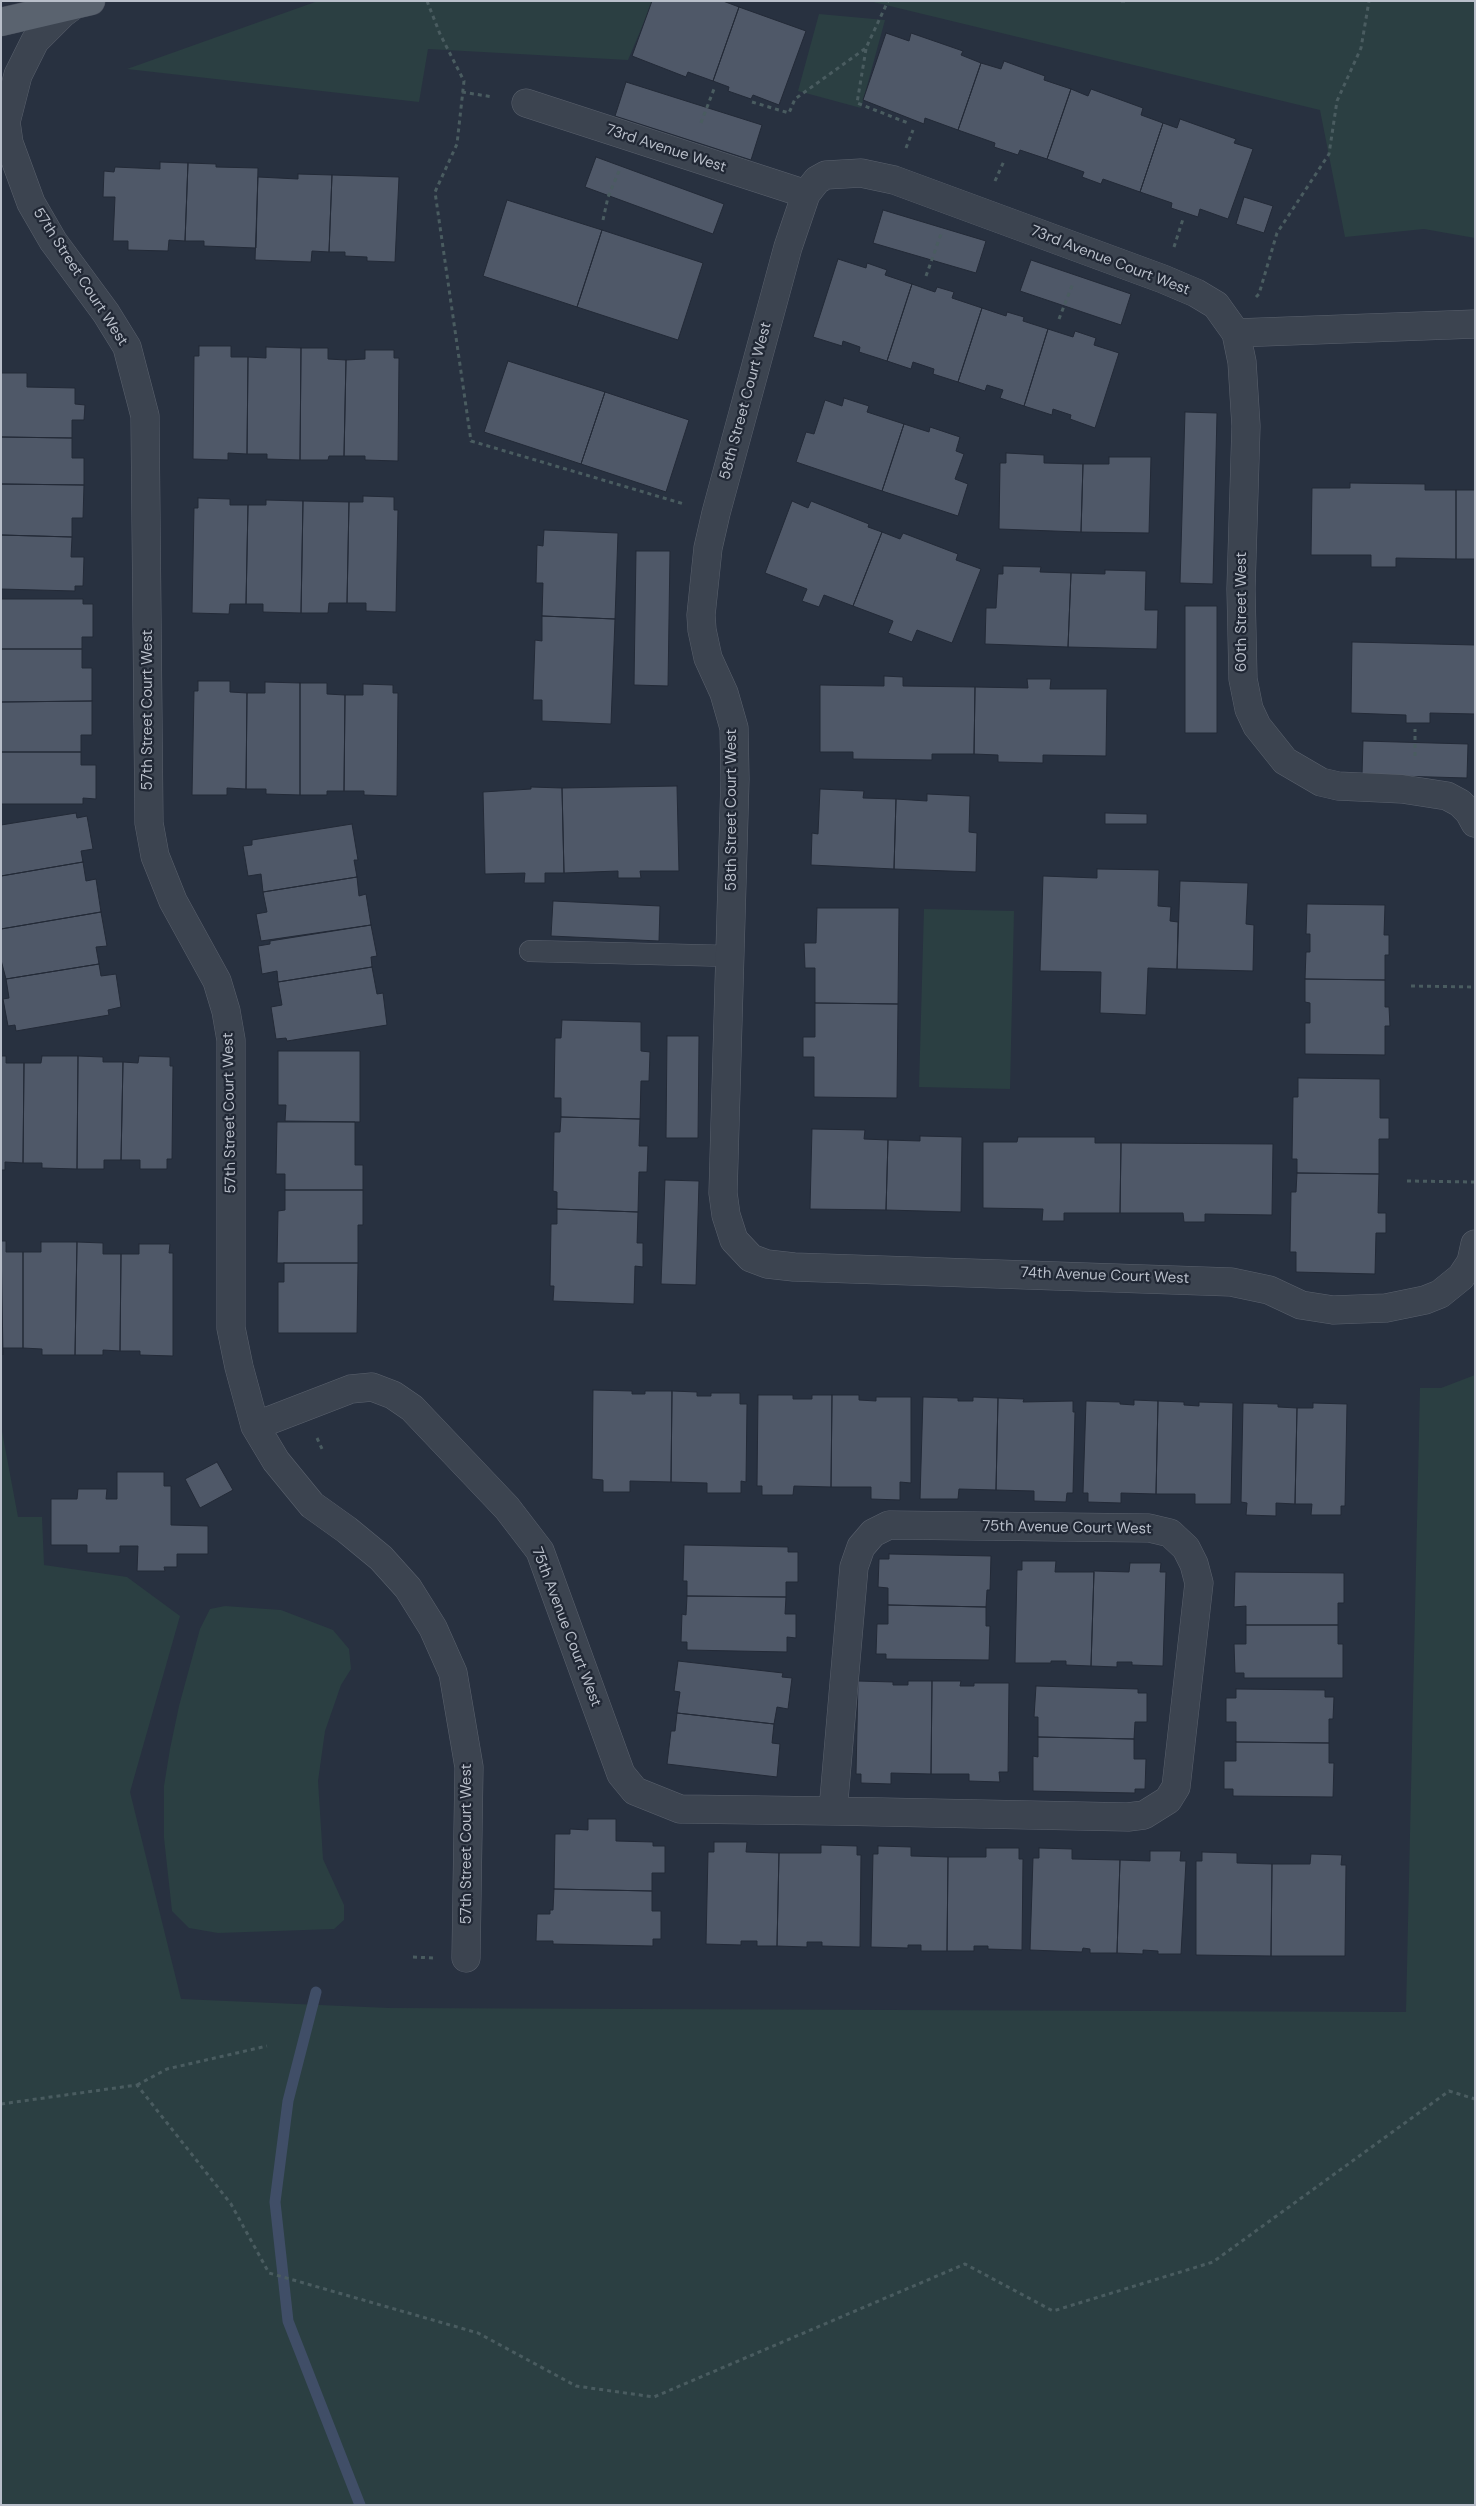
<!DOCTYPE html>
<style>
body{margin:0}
#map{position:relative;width:1476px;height:2506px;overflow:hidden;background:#283140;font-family:"DM Sans",sans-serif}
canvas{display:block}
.frame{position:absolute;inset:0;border:2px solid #b9bfca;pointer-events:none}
</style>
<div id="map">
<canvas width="1476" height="2506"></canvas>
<div class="frame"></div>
</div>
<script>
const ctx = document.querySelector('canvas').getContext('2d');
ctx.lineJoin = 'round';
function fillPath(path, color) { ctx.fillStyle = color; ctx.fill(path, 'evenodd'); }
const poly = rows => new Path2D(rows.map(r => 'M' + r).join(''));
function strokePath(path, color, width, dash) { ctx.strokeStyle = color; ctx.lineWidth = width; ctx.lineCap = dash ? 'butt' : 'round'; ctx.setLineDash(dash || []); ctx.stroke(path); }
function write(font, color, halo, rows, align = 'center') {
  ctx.font = font + ' "DM Sans",sans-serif'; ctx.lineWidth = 4.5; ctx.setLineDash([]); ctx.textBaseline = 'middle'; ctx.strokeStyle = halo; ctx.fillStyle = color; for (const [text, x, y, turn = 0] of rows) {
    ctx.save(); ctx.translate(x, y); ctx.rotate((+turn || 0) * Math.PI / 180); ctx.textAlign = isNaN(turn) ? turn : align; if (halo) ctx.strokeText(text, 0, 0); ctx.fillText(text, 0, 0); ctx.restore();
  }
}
fillPath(poly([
 [318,1,653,1,628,60,428,49,419,102,127,69],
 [869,1,1475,1,1475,238,1424,229,1345,237,1320,110],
 [819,14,885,20,861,108,798,91],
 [924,909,1014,911,1010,1089,919,1087],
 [1475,1375,1475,2505,1,2505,1,1426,18,1517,42,1517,44,1565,127,1577,180,1616,130,1792,181,1999,389,2008,1406,2012,1420,1388,1441,1388],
 [225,1606,281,1610,333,1630,349,1649,351,1669,341,1685,325,1731,318,1781,323,1859,344,1905,344,1920,334,1929,218,1933,189,1928,172,1911,164,1838,164,1786,170,1749,179,1706,200,1629,210,1609]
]), '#2b3f42');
strokePath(poly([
 [316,1992,288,2101,275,2202,288,2321,360,2505]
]), '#404e67', 11);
const building = poly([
 [652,1,723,1,739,7,713,81,688,72,686,77,632,56,652,1],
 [739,7,806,31,779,105,753,95,751,99,728,91,729,87,713,81,739,7],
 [886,33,909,41,911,33,963,51,961,55,981,63,958,130,925,118,924,124,863,100,886,33],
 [1004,61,1045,76,1044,80,1071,89,1047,159,1020,150,1018,155,994,147,995,143,958,130,981,63,1001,69,1004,61],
 [626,82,762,125,751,160,615,116,626,82],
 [1071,89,1088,96,1091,89,1143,108,1141,115,1163,123,1140,192,1103,179,1101,184,1082,177,1084,172,1047,159,1071,89],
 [1180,119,1236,139,1234,143,1253,149,1228,219,1200,209,1198,217,1171,208,1172,203,1140,192,1163,123,1177,128,1180,119],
 [596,157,724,204,713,234,585,187,596,157],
 [160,162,188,163,185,241,169,240,168,251,128,250,128,241,113,241,115,197,103,197,104,171,114,172,115,167,160,169,160,162],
 [188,163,216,164,216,167,258,168,256,248,204,246,204,241,185,241,188,163],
 [298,174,332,175,329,252,312,251,311,262,255,260,258,177,298,179,298,174],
 [332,175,399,177,395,262,367,261,367,257,345,256,345,252,329,252,332,175],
 [1244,197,1273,206,1264,233,1236,224,1244,197],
 [507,200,602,230,577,307,483,276,507,200],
 [883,210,986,241,976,273,873,243,883,210],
 [602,230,703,263,678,340,577,307,602,230],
 [838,259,866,268,867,263,887,270,885,275,912,284,887,361,859,352,860,347,843,341,842,346,813,337,838,259],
 [1031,260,1131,294,1121,325,1020,291,1031,260],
 [912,284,935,292,937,287,954,292,952,298,982,308,958,382,933,374,934,369,913,362,911,369,887,361,912,284],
 [982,308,1006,316,1007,312,1024,317,1023,321,1048,329,1024,406,1000,398,1003,390,987,385,985,391,958,382,982,308],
 [1048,329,1073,337,1075,331,1096,338,1094,345,1119,353,1095,428,1070,419,1071,415,1053,409,1052,415,1024,406,1048,329],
 [199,346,231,346,231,357,248,357,247,454,228,453,228,460,193,459,194,356,199,356,199,346],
 [266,347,301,348,300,460,267,459,267,454,247,454,248,357,266,358,266,347],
 [301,348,328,348,328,359,346,360,344,456,329,456,328,460,300,460,301,348],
 [365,350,394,350,394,358,399,358,398,461,365,460,365,456,344,456,346,360,365,359,365,350],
 [508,361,605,392,581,464,484,432,508,361],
 [1,373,27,373,27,387,75,388,75,404,85,405,84,420,72,420,72,438,1,437,1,373],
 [605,392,689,420,666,492,581,464,605,392],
 [844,398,869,406,867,412,904,424,882,491,796,462,806,432,814,434,825,400,842,406,844,398],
 [1185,412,1217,413,1213,584,1180,583,1185,412],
 [904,424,929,432,930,427,960,437,956,451,964,454,955,479,968,484,958,516,882,491,904,424],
 [1,437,72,438,72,458,84,458,84,485,1,484,1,437],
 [1006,453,1044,455,1044,463,1083,464,1081,532,999,529,1000,463,1006,463,1006,453],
 [1109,457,1151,457,1149,533,1081,532,1083,464,1109,464,1109,457],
 [1350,483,1425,484,1425,490,1456,490,1456,559,1396,558,1396,567,1371,567,1371,555,1311,555,1312,488,1350,488,1350,483],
 [1,484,84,485,83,518,72,518,72,537,1,535,1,484],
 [1456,490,1475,490,1475,559,1456,559,1456,490],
 [363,496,394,497,394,510,398,510,396,612,366,611,366,603,347,603,349,502,363,502,363,496],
 [198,498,230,499,230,505,248,505,246,604,230,604,229,614,192,613,194,508,198,508,198,498],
 [266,500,303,501,301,613,263,612,263,604,246,604,248,505,266,505,266,500],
 [303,501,349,502,347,603,329,603,328,613,301,613,303,501],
 [792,501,808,508,811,501,869,524,868,527,882,532,853,606,824,595,819,607,802,601,807,589,765,573,792,501],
 [544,530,618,533,615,619,542,616,543,583,536,583,537,545,543,546,544,530],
 [882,532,900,539,903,533,958,554,956,560,981,569,952,643,917,630,912,642,888,633,893,621,853,606,882,532],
 [1,535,72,537,71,557,84,557,83,586,75,586,75,591,1,589,1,535],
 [636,551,670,551,668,686,634,685,636,551],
 [1003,566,1041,567,1040,572,1071,573,1068,647,985,644,986,608,996,608,998,574,1003,574,1003,566],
 [1105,570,1146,571,1145,610,1158,610,1157,649,1068,647,1071,573,1105,574,1105,570],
 [1,599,83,599,83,604,93,604,93,637,82,637,82,649,1,649,1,599],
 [1185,606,1217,606,1217,733,1185,733,1185,606],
 [542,616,615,619,611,724,542,721,542,700,533,700,535,640,542,641,542,616],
 [1352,642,1475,645,1475,714,1430,713,1430,723,1406,723,1406,715,1351,713,1352,642],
 [1,649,82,649,82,668,92,668,92,701,1,702,1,649],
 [884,676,903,677,903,686,975,687,974,754,932,754,932,760,853,759,853,752,820,752,820,685,884,686,884,676],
 [1027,679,1051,679,1050,689,1107,689,1106,756,1043,755,1043,763,998,762,998,755,974,754,975,687,1028,688,1027,679],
 [198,681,230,681,230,692,247,693,246,789,227,788,227,795,192,795,194,691,198,691,198,681],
 [265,682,300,683,300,795,266,794,266,789,246,789,247,693,265,693,265,682],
 [300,683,327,683,327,694,345,695,344,791,327,791,327,795,300,795,300,683],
 [363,684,393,685,393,693,398,693,397,796,364,795,364,791,344,791,345,695,363,695,363,684],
 [92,701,92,735,81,735,81,752,1,752,1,702,92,701],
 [1363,741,1468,744,1467,778,1362,775,1363,741],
 [1,752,81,752,81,765,96,765,96,799,83,798,83,804,1,804,1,752],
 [677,786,679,871,640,871,641,878,618,878,618,871,564,873,562,788,677,786],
 [531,787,562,788,564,873,545,873,545,883,524,883,525,873,485,874,483,792,531,789,531,787],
 [820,789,864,791,863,798,896,799,894,869,811,865,812,833,818,834,820,789],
 [927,794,970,796,969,832,977,833,976,872,894,869,896,799,927,801,927,794],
 [76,813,77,818,87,816,93,849,81,851,83,862,1,876,1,825,76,813],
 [1105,813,1147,814,1147,824,1105,824,1105,813],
 [352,824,358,860,354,860,357,877,263,892,261,874,248,876,243,846,252,845,252,840,352,824],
 [83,862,86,881,96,879,101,912,1,929,1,876,83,862],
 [1097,869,1159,870,1158,906,1171,907,1170,921,1178,922,1177,969,1148,968,1146,1015,1100,1013,1101,972,1040,971,1043,876,1097,878,1097,869],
 [357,877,359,896,366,894,371,925,261,941,256,914,267,912,263,892,357,877],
 [1180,881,1248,883,1246,924,1254,925,1253,971,1177,969,1180,881],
 [553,901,660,906,659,941,551,936,553,901],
 [1307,904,1385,905,1384,935,1389,935,1389,955,1385,955,1385,980,1305,979,1306,952,1310,952,1310,934,1306,934,1307,904],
 [817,908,899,908,898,1004,815,1003,815,968,805,968,804,943,816,943,817,908],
 [101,912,107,946,96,947,99,964,6,979,1,960,1,929,101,912],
 [371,925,377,956,371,957,372,967,278,982,277,971,262,974,258,946,270,944,270,941,371,925],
 [99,964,101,976,116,974,121,1007,108,1010,109,1015,16,1031,15,1025,8,1026,3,999,9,998,6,979,99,964],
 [372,967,377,994,383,993,387,1025,287,1041,286,1038,276,1039,271,1007,282,1005,278,982,372,967],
 [1305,979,1385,980,1385,1007,1389,1007,1390,1026,1385,1026,1385,1055,1305,1054,1305,1023,1310,1023,1310,1003,1305,1002,1305,979],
 [815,1003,898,1004,897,1098,814,1097,814,1057,803,1057,803,1037,815,1037,815,1003],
 [562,1020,641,1022,641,1051,650,1052,649,1081,641,1081,640,1119,561,1117,561,1098,554,1098,555,1038,561,1038,562,1020],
 [667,1036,699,1036,698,1138,666,1138,667,1036],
 [278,1051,360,1051,360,1122,285,1121,286,1105,278,1105,278,1051],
 [1,1056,6,1056,6,1063,24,1063,23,1163,5,1162,5,1170,1,1170,1,1056],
 [42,1056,78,1056,77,1169,42,1168,42,1163,23,1163,24,1063,41,1063,42,1056],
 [78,1056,103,1057,103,1062,123,1062,121,1160,104,1160,104,1169,77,1169,78,1056],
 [139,1056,170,1057,170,1066,173,1066,172,1159,167,1159,167,1169,140,1169,140,1160,121,1160,123,1062,138,1063,139,1056],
 [1298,1078,1380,1079,1380,1118,1389,1118,1389,1139,1379,1139,1379,1174,1297,1173,1297,1159,1292,1159,1293,1097,1298,1097,1298,1078],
 [561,1117,640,1119,639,1146,648,1146,647,1172,639,1172,638,1212,557,1209,557,1192,553,1191,554,1132,560,1132,561,1117],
 [277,1122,355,1122,355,1165,363,1165,363,1190,285,1190,285,1174,276,1174,277,1122],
 [812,1129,865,1130,864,1139,888,1140,886,1210,810,1209,812,1129],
 [920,1136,962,1137,961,1212,886,1210,888,1140,920,1141,920,1136],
 [1018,1137,1095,1137,1095,1143,1121,1143,1120,1213,1064,1213,1064,1221,1042,1221,1043,1209,983,1208,983,1142,1017,1142,1018,1137],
 [1121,1143,1273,1144,1272,1215,1205,1214,1205,1222,1184,1222,1183,1213,1120,1213,1121,1143],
 [1297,1173,1379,1174,1378,1213,1386,1213,1386,1233,1376,1233,1375,1274,1296,1272,1296,1252,1290,1252,1291,1192,1296,1192,1297,1173],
 [665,1180,699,1181,696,1285,661,1284,665,1180],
 [285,1190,363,1190,363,1225,358,1225,358,1263,277,1263,278,1211,285,1210,285,1190],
 [557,1209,638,1212,637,1243,643,1243,643,1267,635,1266,634,1304,553,1301,554,1286,550,1286,551,1224,557,1224,557,1209],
 [1,1241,6,1241,6,1252,23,1252,23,1348,3,1348,3,1355,1,1241],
 [41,1242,77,1242,75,1355,42,1355,42,1349,23,1348,23,1252,41,1252,41,1242],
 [77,1242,103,1243,103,1254,121,1254,120,1351,103,1350,103,1355,75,1355,77,1242],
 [139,1244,170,1244,169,1253,173,1253,173,1356,140,1355,140,1351,120,1351,121,1254,139,1254,139,1244],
 [284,1263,358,1263,357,1333,278,1333,278,1282,284,1282,284,1263],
 [593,1390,632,1391,632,1394,645,1394,645,1391,672,1391,671,1482,630,1481,630,1492,603,1492,603,1480,592,1479,593,1390],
 [672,1391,697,1392,697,1396,711,1396,711,1393,740,1393,740,1404,747,1404,746,1482,741,1481,741,1493,707,1493,707,1483,671,1482,672,1391],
 [758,1395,793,1395,793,1399,812,1399,812,1395,832,1395,831,1487,794,1486,793,1495,762,1495,762,1486,757,1486,758,1395],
 [832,1395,859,1395,859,1400,876,1401,876,1397,911,1397,911,1483,900,1482,900,1500,871,1499,871,1487,831,1487,832,1395],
 [923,1397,958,1398,958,1401,973,1401,973,1397,998,1398,996,1490,959,1489,958,1499,920,1499,923,1397],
 [998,1398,1024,1399,1023,1402,1073,1401,1073,1412,1075,1412,1073,1493,1067,1493,1066,1502,1034,1501,1034,1491,996,1490,998,1398],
 [1134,1400,1158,1401,1156,1494,1121,1493,1121,1503,1088,1502,1088,1493,1083,1493,1086,1401,1120,1402,1120,1404,1134,1405,1134,1400],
 [1158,1401,1184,1402,1184,1405,1199,1406,1199,1402,1233,1403,1231,1504,1195,1504,1195,1494,1156,1494,1158,1401],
 [1243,1403,1278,1404,1278,1407,1297,1408,1295,1504,1276,1503,1276,1516,1246,1515,1247,1503,1241,1502,1243,1403],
 [1313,1403,1347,1404,1345,1506,1341,1506,1341,1515,1311,1515,1312,1504,1295,1504,1297,1408,1313,1408,1313,1403],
 [217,1462,233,1490,200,1508,185,1479,217,1462],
 [117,1472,164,1472,164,1486,171,1486,171,1525,208,1526,208,1554,177,1554,177,1567,164,1567,165,1571,137,1571,138,1546,120,1546,120,1553,87,1553,87,1545,51,1545,51,1499,77,1499,78,1489,107,1489,106,1499,117,1499,117,1472],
 [684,1545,788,1547,788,1552,798,1552,798,1582,786,1582,786,1597,687,1596,687,1581,683,1581,684,1545],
 [889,1554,991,1556,990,1590,987,1590,986,1607,888,1605,888,1588,878,1587,879,1559,889,1559,889,1554],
 [1022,1561,1056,1561,1055,1572,1094,1572,1091,1666,1066,1665,1066,1661,1051,1661,1051,1663,1015,1663,1017,1570,1022,1570,1022,1561],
 [1130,1563,1161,1563,1160,1572,1166,1572,1163,1666,1132,1665,1132,1662,1117,1662,1117,1667,1091,1666,1094,1571,1129,1572,1130,1563],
 [1235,1572,1344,1573,1344,1603,1338,1603,1338,1625,1246,1625,1246,1606,1234,1607,1235,1572],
 [687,1596,786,1597,785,1614,796,1614,796,1638,787,1637,787,1652,687,1650,687,1642,681,1642,682,1614,686,1615,687,1596],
 [888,1605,986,1607,986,1626,990,1626,989,1660,886,1659,886,1654,876,1654,877,1624,888,1624,888,1605],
 [1246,1625,1338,1625,1338,1644,1343,1644,1343,1678,1244,1678,1244,1673,1235,1673,1234,1644,1246,1644,1246,1625],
 [678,1661,783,1673,782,1677,792,1678,788,1709,777,1707,774,1724,677,1713,680,1692,674,1691,678,1661],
 [858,1681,893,1682,893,1685,908,1685,908,1681,932,1681,931,1774,891,1773,891,1784,861,1783,861,1774,856,1774,858,1681],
 [932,1681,961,1681,960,1686,974,1686,974,1683,1009,1683,1008,1772,999,1772,1000,1782,969,1781,969,1774,931,1774,932,1681],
 [1036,1686,1138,1689,1138,1693,1147,1693,1147,1722,1135,1722,1134,1739,1038,1737,1038,1717,1034,1717,1036,1686],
 [1236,1689,1325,1690,1325,1697,1334,1697,1333,1719,1329,1719,1329,1743,1236,1742,1236,1722,1226,1722,1226,1698,1236,1698,1236,1689],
 [677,1713,774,1724,772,1743,780,1744,777,1777,667,1764,671,1731,675,1731,677,1713],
 [1038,1737,1134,1739,1134,1759,1146,1759,1145,1789,1135,1789,1135,1793,1033,1791,1033,1756,1038,1757,1038,1737],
 [1236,1742,1329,1743,1329,1763,1334,1763,1333,1797,1233,1796,1233,1789,1224,1789,1224,1761,1236,1761,1236,1742],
 [588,1819,616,1819,616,1841,653,1842,653,1846,665,1846,665,1873,652,1873,652,1891,554,1889,555,1834,570,1834,570,1829,588,1830,588,1819],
 [714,1842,747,1842,746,1852,779,1853,777,1946,757,1946,757,1941,741,1941,741,1945,706,1944,708,1852,714,1852,714,1842],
 [821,1845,857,1846,857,1855,861,1855,860,1947,822,1946,822,1942,807,1942,807,1947,777,1946,779,1853,821,1853,821,1845],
 [878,1846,911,1847,911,1856,948,1857,947,1951,921,1951,921,1945,908,1945,908,1948,871,1947,873,1854,878,1854,878,1846],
 [986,1848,1019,1848,1019,1859,1023,1859,1022,1950,988,1949,988,1946,974,1946,974,1951,947,1951,948,1857,986,1857,986,1848],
 [1039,1848,1072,1849,1072,1859,1120,1860,1117,1953,1090,1953,1090,1949,1083,1948,1082,1952,1030,1950,1033,1858,1039,1858,1039,1848],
 [1150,1851,1181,1851,1180,1861,1186,1861,1181,1954,1158,1954,1158,1951,1143,1950,1143,1954,1117,1953,1120,1860,1150,1861,1150,1851],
 [1202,1852,1237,1853,1237,1863,1272,1864,1271,1956,1196,1955,1196,1861,1202,1861,1202,1852],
 [1311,1854,1342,1855,1341,1865,1346,1865,1345,1956,1271,1956,1272,1864,1310,1864,1311,1854],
 [554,1889,652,1891,652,1911,661,1911,661,1939,653,1939,653,1946,553,1944,553,1941,536,1941,537,1914,550,1914,550,1910,553,1910,554,1889]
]);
fillPath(building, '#4f5868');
strokePath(building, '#232a37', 1);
const lane = poly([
 [530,951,730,956]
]);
const street = poly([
 [526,103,806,194],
 [1,112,6,122,9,143,31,203,53,241,106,313,127,347,145,416,149,823,155,856,173,901,217,981,226,1011,231,1040,231,1328,239,1367,255,1426,276,1461,312,1505,347,1530,381,1558,408,1588,433,1628,453,1673,469,1767,466,1958],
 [6,122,18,75,35,41,62,14,74,5],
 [1475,324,1236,333,1216,305,1196,293,1163,279,894,180,861,173,826,175,817,180,806,194,788,247,716,513,708,548,701,615,702,630,708,658,724,693,734,728,735,779,723,1193,726,1215,734,1240,751,1258,767,1264,794,1267,1231,1282,1269,1290,1301,1305,1333,1310,1386,1308,1425,1300,1440,1294,1461,1277,1471,1262,1475,1244],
 [1236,333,1242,362,1246,426,1241,589,1243,679,1249,709,1257,726,1285,761,1321,782,1338,786,1402,789,1447,796,1460,803,1469,812,1475,823],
 [255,1426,351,1389,372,1387,393,1395,412,1408,507,1508,540,1551,621,1774,635,1791,680,1809,833,1811,1128,1817,1144,1815,1168,1800,1176,1787,1199,1583,1194,1564,1186,1548,1170,1533,1149,1528,889,1525,873,1533,861,1547,854,1567,833,1811]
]);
const primary = poly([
 [1,22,91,1]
]);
strokePath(lane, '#5a616d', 22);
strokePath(street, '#5a616d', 29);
strokePath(primary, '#464c59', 29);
strokePath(poly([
 [427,1,440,34,464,81,457,144,435,192,471,441,684,504],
 [1121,1,1129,1],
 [866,49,857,103,908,123],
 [462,92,493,97],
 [752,102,789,113,795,99,866,48,888,1],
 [701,123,714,89],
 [906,148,913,130],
 [995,181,1004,161],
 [603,220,608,197,619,171],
 [1174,247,1183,219],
 [926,276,941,234],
 [1256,297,1259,294,1277,233,1329,154,1337,101,1361,48,1369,1],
 [1059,319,1073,283],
 [1415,756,1415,729],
 [1411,986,1475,987],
 [1407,1181,1475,1182],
 [317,1438,323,1451],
 [413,1957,433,1958],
 [137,2085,167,2069,267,2046],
 [1,2104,137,2085,231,2204,269,2273,478,2333,576,2386,654,2397,965,2264,1053,2311,1213,2262,1449,2091,1475,2099]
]), '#4a5c60', 3, [4, 4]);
strokePath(lane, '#3c4450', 21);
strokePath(street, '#3c4450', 28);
strokePath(primary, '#5a636f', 28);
write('15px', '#b9bfca', '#212835', [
 ["73rd Avenue West",666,149,18],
 ["73rd Avenue Court West",1110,261,21],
 ["57th Street Court West",80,277,57],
 ["58th Street Court West",746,401,-75],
 ["60th Street West",1242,612,-90],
 ["57th Street Court West",148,710,-90],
 ["58th Street Court West",732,810,-90],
 ["57th Street Court West",230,1113,-91],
 ["74th Avenue Court West",1105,1276,2],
 ["75th Avenue Court West",1067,1528,1],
 ["75th Avenue Court West",566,1627,69],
 ["57th Street Court West",467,1844,-90]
]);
</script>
